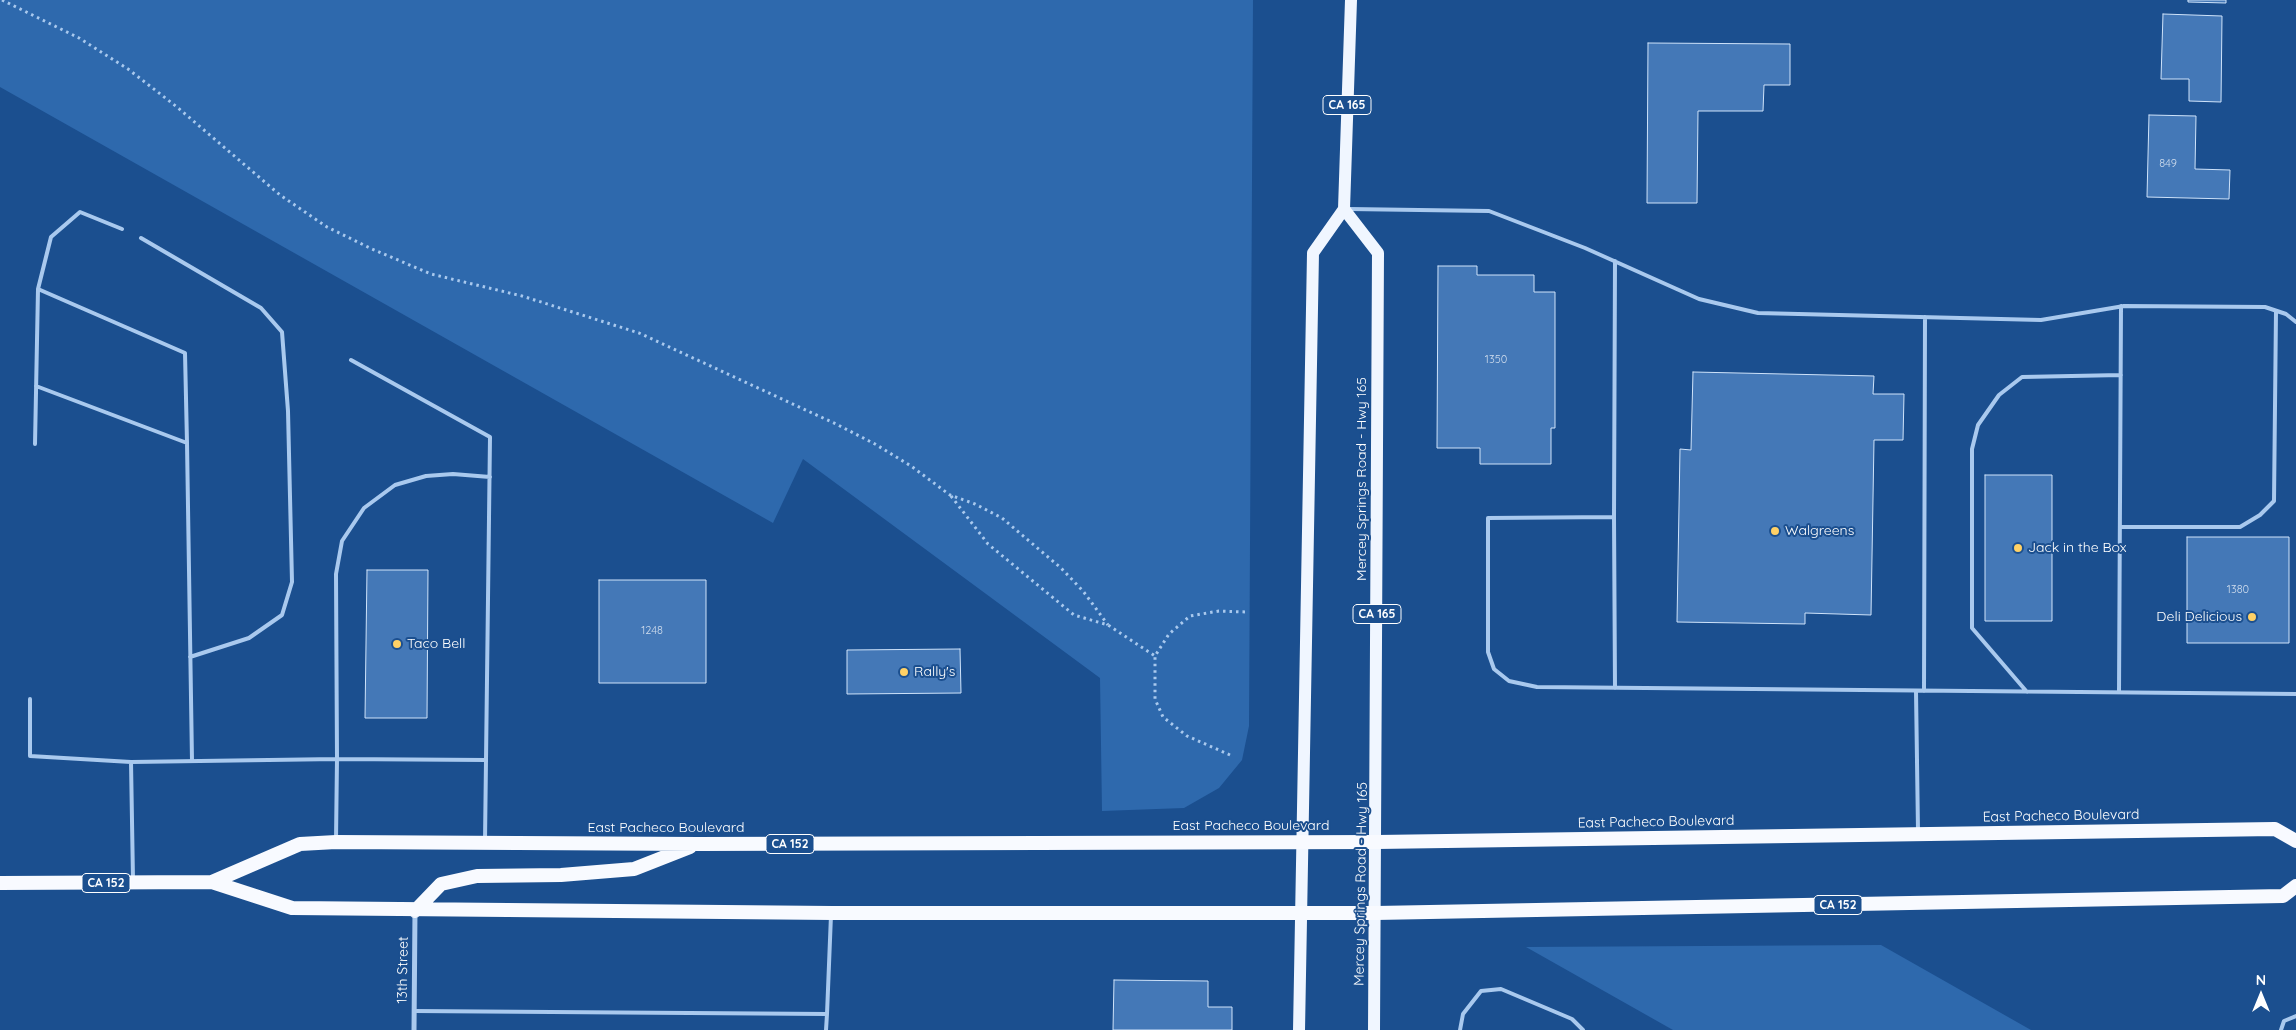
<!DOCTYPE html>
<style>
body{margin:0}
#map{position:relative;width:2296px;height:1030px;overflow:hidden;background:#1b4f8f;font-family:Quicksand,sans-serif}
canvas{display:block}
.north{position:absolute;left:2236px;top:970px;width:50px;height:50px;-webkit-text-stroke:4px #1b4f8f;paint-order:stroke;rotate:0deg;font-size:14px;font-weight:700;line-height:20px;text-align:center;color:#fff}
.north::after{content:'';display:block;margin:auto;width:18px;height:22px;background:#fff;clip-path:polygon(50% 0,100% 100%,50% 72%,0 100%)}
</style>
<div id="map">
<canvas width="2296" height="1030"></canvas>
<div class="north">N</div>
</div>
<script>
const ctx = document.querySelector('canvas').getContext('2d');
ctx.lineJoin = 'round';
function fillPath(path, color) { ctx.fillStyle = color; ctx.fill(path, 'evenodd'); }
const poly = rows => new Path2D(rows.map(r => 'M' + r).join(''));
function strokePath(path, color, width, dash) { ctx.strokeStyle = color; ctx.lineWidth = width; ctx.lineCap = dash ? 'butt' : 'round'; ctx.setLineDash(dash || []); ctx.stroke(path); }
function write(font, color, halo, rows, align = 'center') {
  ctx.font = font + ' Quicksand,sans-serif'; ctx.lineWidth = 4; ctx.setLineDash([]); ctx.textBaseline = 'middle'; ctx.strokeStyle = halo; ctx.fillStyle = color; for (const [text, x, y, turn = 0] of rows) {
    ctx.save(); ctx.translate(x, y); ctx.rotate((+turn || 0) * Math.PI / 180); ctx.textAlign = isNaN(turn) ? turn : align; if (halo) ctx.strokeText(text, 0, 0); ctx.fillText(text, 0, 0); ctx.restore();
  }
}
fillPath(poly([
 [0,0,1253,0,1249,726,1242,760,1219,788,1184,808,1102,811,1100,678,803,459,773,523,0,87],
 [1881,945,2031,1030,1673,1030,1526,947]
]), '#2e69ad');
const building = poly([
 [2188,0,2226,0,2226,3,2188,2,2188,0],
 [2163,14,2222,16,2221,102,2189,101,2189,79,2161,79,2163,14],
 [1648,43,1790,44,1790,85,1764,85,1763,111,1698,111,1697,203,1647,203,1648,43],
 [2149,115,2196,116,2195,169,2230,170,2229,199,2147,197,2149,115],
 [1438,266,1477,266,1477,275,1534,275,1534,292,1555,292,1555,428,1551,428,1551,464,1480,464,1480,448,1437,448,1438,266],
 [1693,372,1874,376,1873,394,1904,394,1903,440,1874,440,1871,615,1805,613,1805,624,1677,622,1680,449,1691,450,1693,372],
 [1985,475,2052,475,2052,621,1985,621,1985,475],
 [2187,537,2289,537,2289,643,2187,643,2187,537],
 [367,570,428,570,427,718,365,718,367,570],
 [599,580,706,580,706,683,599,683,599,580],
 [960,649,961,693,847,694,847,650,960,649],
 [1114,980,1208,981,1208,1007,1232,1007,1232,1030,1113,1030,1114,980]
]);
fillPath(building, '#4478b7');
strokePath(building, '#cfe3fa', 1);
strokePath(poly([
 [2,0,79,38,128,69,177,107,280,195,327,227,372,249,431,274,522,296,639,333,836,424,875,444,911,466,950,495,975,504,1002,518,1061,568,1083,591,1108,625],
 [951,496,988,544,1074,615,1108,625,1155,656],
 [1230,755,1187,736,1163,717,1155,699,1155,656,1169,634,1190,616,1219,611,1246,612]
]), '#a9c9ee', 3, [2.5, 4]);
strokePath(poly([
 [1349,209,1489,211,1585,248,1699,299,1758,313,2041,320,2124,306,2265,307,2286,314,2296,322],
 [141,238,261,308,282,332,288,411,292,582,282,615,249,638,190,657],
 [1615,261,1614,517,1488,518,1488,652,1494,669,1509,681,1537,687,2296,694],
 [38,289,185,353,187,443],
 [351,360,490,437,485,841],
 [36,386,187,443,192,761],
 [35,444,38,289,51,237,80,212,122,229],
 [1614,517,1615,688],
 [2120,527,2240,527,2260,515,2274,501,2276,311],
 [1916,691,1918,831],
 [1924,691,1925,317],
 [2027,692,1972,628,1972,449,1978,425,1999,395,2022,377,2121,375],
 [2119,692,2121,306],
 [30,699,30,756,131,762],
 [486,760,337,759,336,574,342,541,364,508,395,485,426,476,453,474,490,477],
 [133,880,131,762,337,759,336,840],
 [414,1011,827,1014,826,1030],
 [827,1014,831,915],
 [1460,1030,1463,1014,1481,991,1501,989,1572,1019,1583,1030],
 [2281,1030,2284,1021,2296,1016]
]), '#a9c9ee', 4);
strokePath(poly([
 [414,1030,415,911]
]), '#a9c9ee', 5);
strokePath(poly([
 [1344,209,1378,253,1374,1030],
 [1299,1030,1313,253,1344,209,1351,0]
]), '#f0f6ff', 12);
strokePath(poly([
 [212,882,300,844,336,842,698,844,1377,842,2275,829,2296,841],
 [0,883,212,882,292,908,832,913,1376,913,2283,896,2296,886],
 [415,911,441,884,477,876,561,875,634,869,690,847]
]), '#f8faff', 14);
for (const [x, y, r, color] of [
 [1775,531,5,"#ffd166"],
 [2018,548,5,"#ffd166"],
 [2252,617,5,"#ffd166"],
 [397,644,5,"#ffd166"],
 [904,672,5,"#ffd166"]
]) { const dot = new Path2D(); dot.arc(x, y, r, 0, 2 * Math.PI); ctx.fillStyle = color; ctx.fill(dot); strokePath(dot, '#1b4f8f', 2); }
write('11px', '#d0dded', null, [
 ["849",2168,164],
 ["1350",1496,360],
 ["1380",2238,590],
 ["1248",652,631]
]);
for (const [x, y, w] of [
 [1347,105,48],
 [1377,614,48],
 [790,844,48],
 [106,883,48],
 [1838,905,48]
]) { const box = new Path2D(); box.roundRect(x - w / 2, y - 9.5, w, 19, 4); ctx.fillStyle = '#1b4f8f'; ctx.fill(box); strokePath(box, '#fff', 1); }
write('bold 12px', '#fff', null, [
 ["CA 165",1347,105],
 ["CA 165",1377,614],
 ["CA 152",790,844],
 ["CA 152",106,883],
 ["CA 152",1838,905]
]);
write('14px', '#fff', '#1b4f8f', [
 ["Mercey Springs Road - Hwy 165",1362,479,-90],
 ["East Pacheco Boulevard",2061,816,-1],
 ["East Pacheco Boulevard",1656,822,-1],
 ["East Pacheco Boulevard",1251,826],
 ["East Pacheco Boulevard",666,828],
 ["Mercey Springs Road - Hwy 165",1361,884,-89],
 ["13th Street",403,970,-89]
]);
write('14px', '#fff', '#1b4f8f', [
 ["Walgreens",1785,531],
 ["Jack in the Box",2028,548],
 ["Deli Delicious",2242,617,"right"],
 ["Taco Bell",407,644],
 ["Rally's",914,672]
], 'left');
</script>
